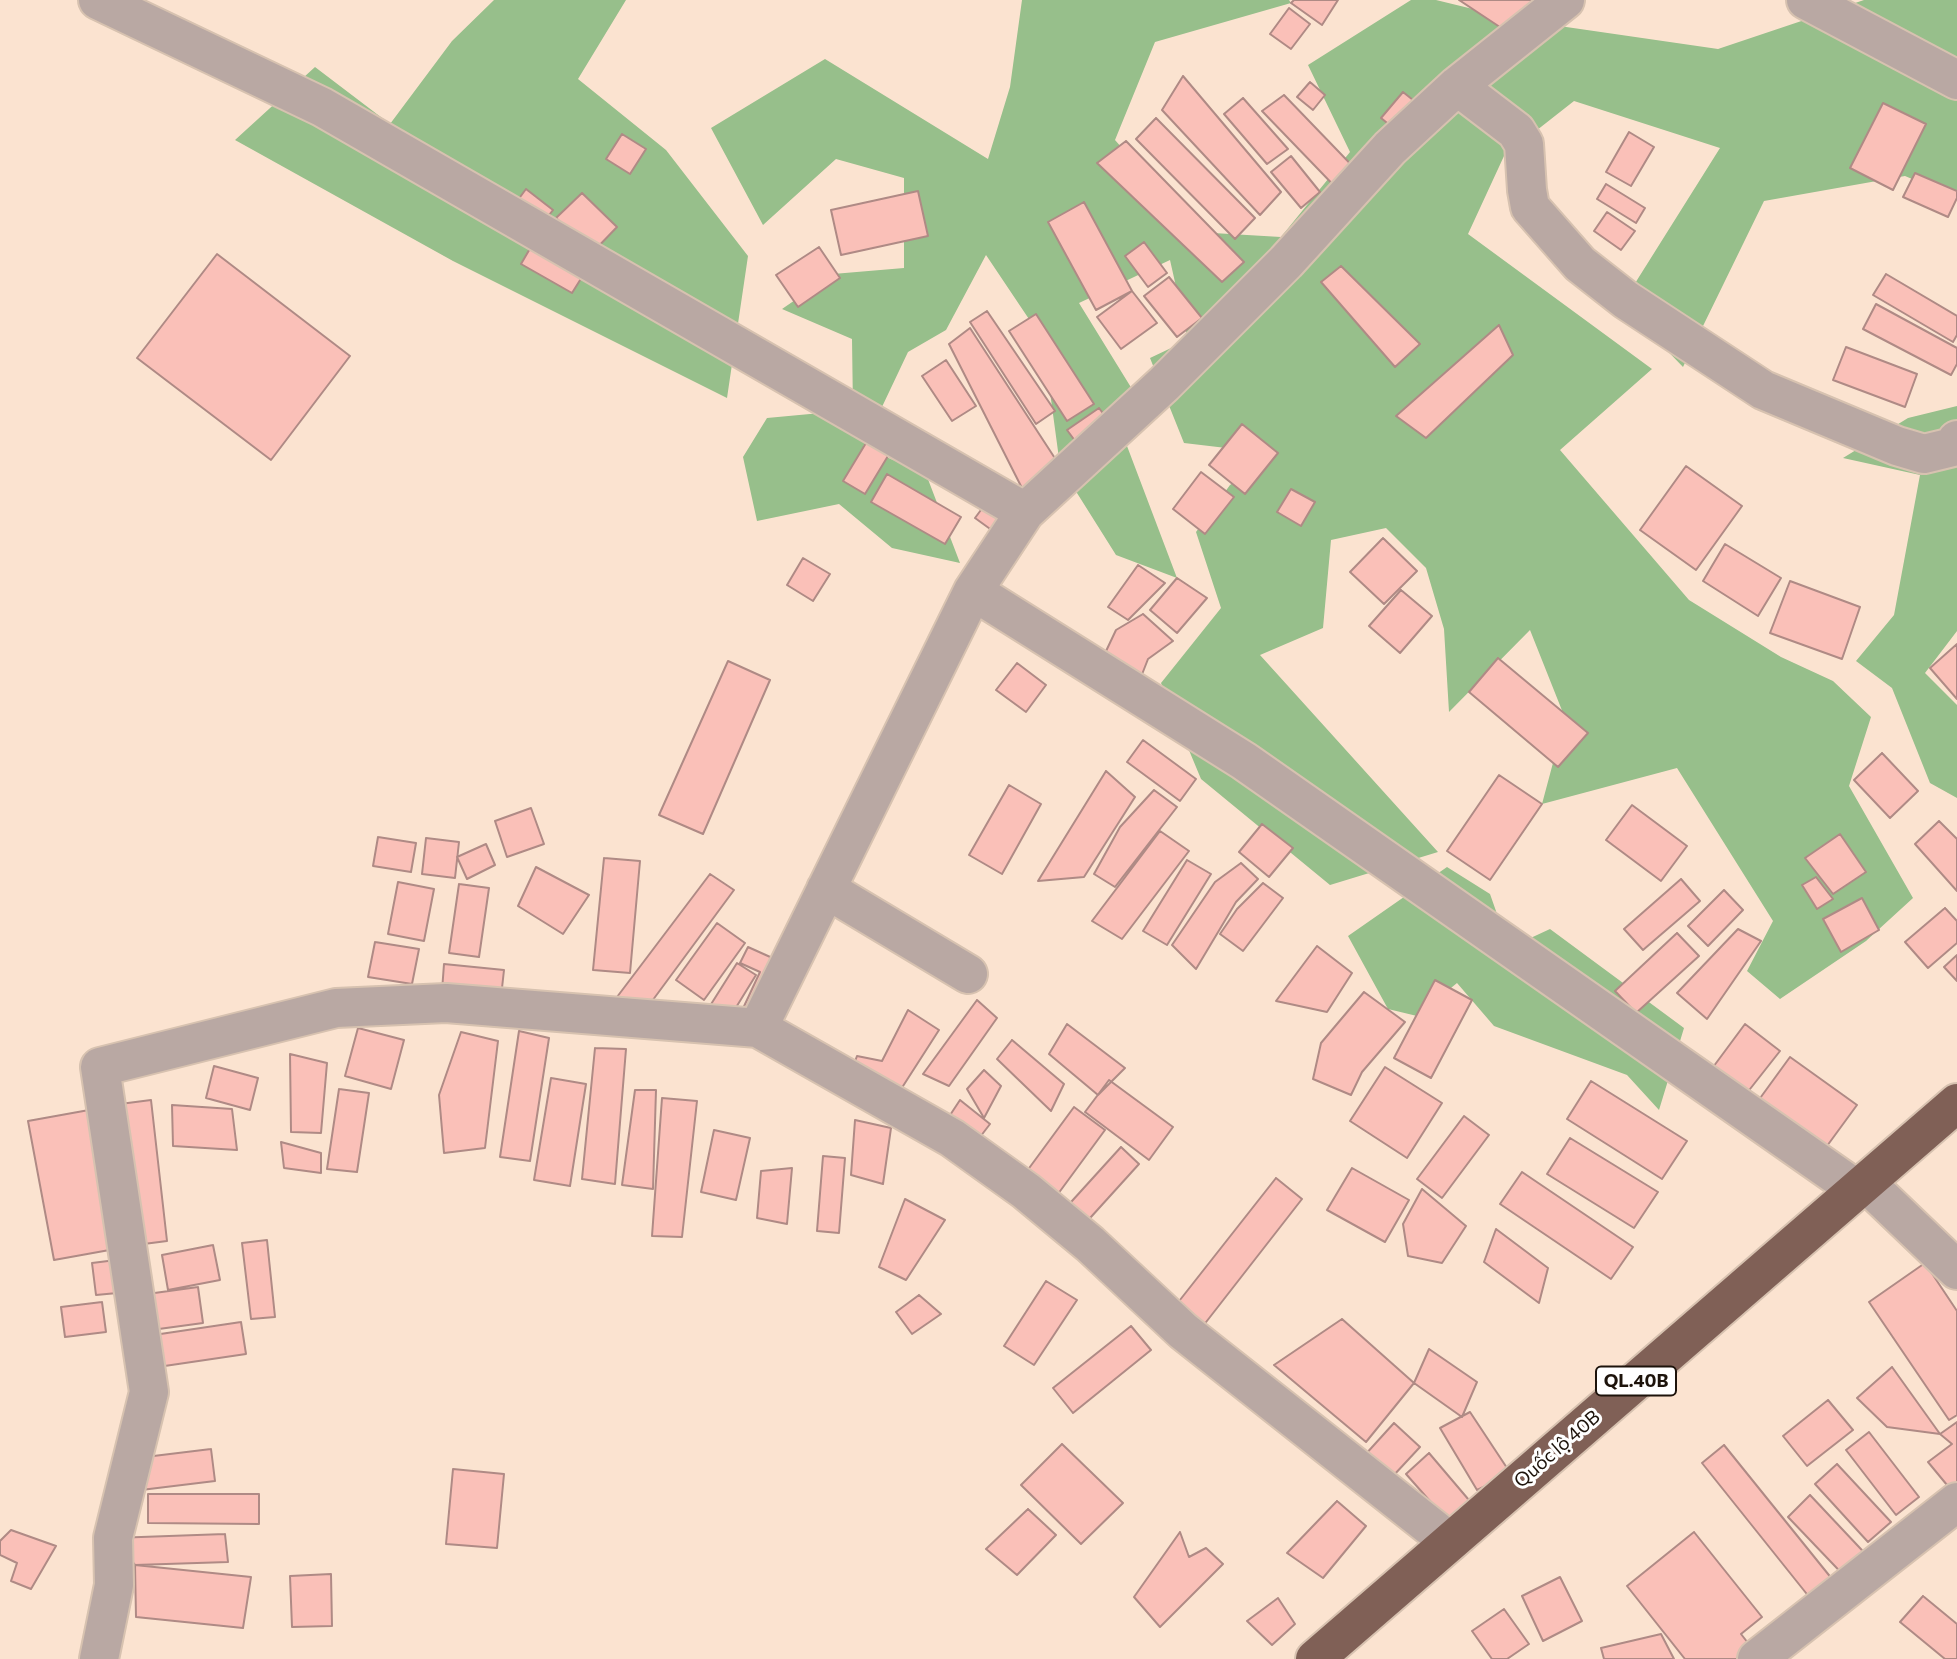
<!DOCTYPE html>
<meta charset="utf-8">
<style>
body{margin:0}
canvas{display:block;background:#fbe3d0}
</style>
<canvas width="1957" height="1659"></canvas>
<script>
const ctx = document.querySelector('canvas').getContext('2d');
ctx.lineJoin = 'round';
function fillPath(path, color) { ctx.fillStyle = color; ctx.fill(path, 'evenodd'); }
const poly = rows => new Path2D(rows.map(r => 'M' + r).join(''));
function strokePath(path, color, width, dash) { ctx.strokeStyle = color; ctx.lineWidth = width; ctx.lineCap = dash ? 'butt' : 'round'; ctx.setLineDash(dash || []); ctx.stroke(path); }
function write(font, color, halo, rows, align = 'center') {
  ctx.font = font + ' Commissioner,sans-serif'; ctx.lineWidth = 6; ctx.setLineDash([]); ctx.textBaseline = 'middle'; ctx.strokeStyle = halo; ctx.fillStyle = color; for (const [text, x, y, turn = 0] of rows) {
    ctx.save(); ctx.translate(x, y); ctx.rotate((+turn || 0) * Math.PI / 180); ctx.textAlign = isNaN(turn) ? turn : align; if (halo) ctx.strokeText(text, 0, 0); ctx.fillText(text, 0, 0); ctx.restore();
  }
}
fillPath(poly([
 [494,0,626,0,578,79,666,150,748,256,727,398,453,261,235,140,315,67,390,124,452,41],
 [1022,0,1289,0,1291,3,1155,42,1115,140,1196,232,1281,237,1350,152,1308,65,1411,0,1436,0,1518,20,1718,49,1864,0,1957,0,1957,198,1905,176,1764,201,1683,367,1622,304,1720,148,1574,101,1504,156,1468,234,1652,369,1560,450,1689,600,1781,657,1833,681,1871,717,1849,786,1913,898,1866,941,1780,999,1747,971,1773,921,1677,768,1542,804,1565,718,1530,630,1449,712,1444,629,1426,568,1386,528,1331,540,1323,628,1260,655,1438,852,1330,885,1201,779,1161,683,1221,608,1196,532,1230,485,1277,454,1184,443,1150,358,1188,340,1170,260,1079,303,1132,389,1127,446,1177,578,1116,555,1060,466,1043,340,986,255,946,330,908,352,863,447,926,474,960,563,892,548,839,504,757,521,743,457,767,418,853,410,852,339,782,309,833,274,904,268,904,178,836,159,763,225,711,128,825,59,988,159,1010,87],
 [1957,406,1957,631,1925,673,1957,705,1957,798,1930,783,1892,688,1856,661,1894,615,1920,475,1843,458,1908,418],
 [1447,867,1490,894,1509,948,1550,929,1684,1028,1659,1110,1627,1075,1494,1026,1457,983,1417,1016,1388,1009,1348,936]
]), '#97bf8b');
const building = poly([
 [1294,0,1338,0,1322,25,1291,3,1294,0],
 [1459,0,1532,0,1546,10,1524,43,1459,0],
 [1289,8,1310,24,1291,49,1270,34,1289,8],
 [1183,76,1281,192,1260,215,1162,110,1183,76],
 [1310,82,1325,95,1313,110,1297,97,1310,82],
 [1403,92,1418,104,1397,131,1381,118,1403,92],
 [1284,95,1365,179,1345,197,1262,111,1284,95],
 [1243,98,1288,149,1267,164,1224,114,1243,98],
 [1883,103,1926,124,1893,190,1850,168,1883,103],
 [1156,118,1255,218,1235,239,1136,139,1156,118],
 [1629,132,1654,147,1631,186,1606,172,1629,132],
 [622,134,646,149,630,174,606,159,622,134],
 [1126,141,1244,262,1222,282,1097,163,1126,141],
 [1291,156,1320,192,1301,208,1271,172,1291,156],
 [1915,173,1957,191,1957,198,1948,217,1903,197,1915,173],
 [1606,184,1645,208,1636,223,1597,199,1606,184],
 [526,189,553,210,539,228,512,208,526,189],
 [918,191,928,236,841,255,831,210,918,191],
 [582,193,617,227,592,253,556,218,582,193],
 [1084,202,1132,291,1096,310,1048,222,1084,202],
 [1607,212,1635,231,1621,250,1594,231,1607,212],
 [535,240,587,269,572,293,521,264,535,240],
 [1144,242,1167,273,1148,287,1125,256,1144,242],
 [819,247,840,278,798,307,776,275,819,247],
 [217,254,350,356,271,460,137,358,217,254],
 [1341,266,1420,344,1395,367,1321,282,1341,266],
 [1886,274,1957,316,1957,335,1953,342,1873,295,1886,274],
 [1169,277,1202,318,1177,337,1144,296,1169,277],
 [1132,291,1157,323,1121,349,1097,317,1132,291],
 [1876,304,1957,348,1957,364,1951,375,1863,329,1876,304],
 [987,311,1055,411,1036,424,970,322,987,311],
 [1036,314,1094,404,1067,421,1009,331,1036,314],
 [1499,325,1513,355,1426,438,1396,416,1499,325],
 [970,328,1060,466,1026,496,949,344,970,328],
 [1846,347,1917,374,1905,407,1833,380,1846,347],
 [946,360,976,406,952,421,922,376,946,360],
 [1099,408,1122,439,1090,461,1067,430,1099,408],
 [1242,424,1278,453,1245,494,1209,465,1242,424],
 [869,438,891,451,865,494,843,481,869,438],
 [1686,466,1742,506,1696,570,1640,530,1686,466],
 [1201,472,1234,497,1205,534,1173,509,1201,472],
 [887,474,961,517,945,544,871,502,887,474],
 [1291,489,1315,502,1301,526,1277,512,1291,489],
 [992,495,1015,547,975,518,992,495],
 [1383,538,1417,571,1384,604,1350,572,1383,538],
 [1725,544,1781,578,1758,616,1703,581,1725,544],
 [803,558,830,574,813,601,787,585,803,558],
 [1138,565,1165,583,1128,620,1108,607,1138,565],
 [1177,578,1207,598,1177,633,1150,610,1177,578],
 [1790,581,1860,607,1842,659,1770,633,1790,581],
 [1401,590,1432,616,1400,653,1369,626,1401,590],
 [1143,614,1173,641,1148,659,1132,700,1099,666,1116,630,1143,614],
 [1957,644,1957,699,1930,668,1957,644],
 [1498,658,1588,733,1558,767,1469,692,1498,658],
 [728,661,770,680,703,834,659,815,728,661],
 [1017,663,1046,685,1026,712,996,690,1017,663],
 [1143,740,1196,779,1180,801,1127,762,1143,740],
 [1882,753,1918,791,1890,818,1854,780,1882,753],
 [1106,771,1135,797,1084,877,1038,881,1106,771],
 [1499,775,1542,804,1490,880,1447,851,1499,775],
 [1009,785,1041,804,1002,874,969,855,1009,785],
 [1154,790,1177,807,1115,887,1094,874,1120,827,1154,790],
 [1632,805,1687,846,1661,881,1606,840,1632,805],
 [531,808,544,844,507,857,495,821,531,808],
 [1939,821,1957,839,1957,891,1915,844,1939,821],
 [1262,824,1293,848,1269,877,1239,852,1262,824],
 [1160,831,1189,851,1122,939,1092,921,1160,831],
 [1840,834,1866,872,1833,894,1805,858,1840,834],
 [378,837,416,843,411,872,373,866,378,837],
 [426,838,459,842,455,878,422,874,426,838],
 [486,844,495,865,467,879,457,857,486,844],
 [604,858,640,861,630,973,593,970,604,858],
 [1187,860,1211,874,1167,945,1143,931,1187,860],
 [1241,863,1258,879,1236,902,1196,969,1172,945,1215,882,1241,863],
 [536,867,589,895,563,934,518,906,536,867],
 [710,874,734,890,644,1012,617,997,710,874],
 [1816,877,1833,899,1817,909,1802,885,1816,877],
 [1681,879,1700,901,1643,950,1624,929,1681,879],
 [398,882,434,889,424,941,388,934,398,882],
 [1263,883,1283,898,1243,951,1220,934,1237,909,1263,883],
 [459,884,489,888,479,957,449,953,459,884],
 [1724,890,1743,910,1708,946,1688,926,1724,890],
 [1862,898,1879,930,1841,952,1823,919,1862,898],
 [1945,908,1957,921,1957,943,1928,968,1905,942,1945,908],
 [717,923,745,943,704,1000,676,980,717,923],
 [1738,929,1761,941,1707,1019,1677,993,1738,929],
 [1677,933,1699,956,1636,1013,1615,991,1677,933],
 [375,942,419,949,412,984,368,977,375,942],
 [1317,946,1352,973,1327,1012,1276,1001,1317,946],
 [748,947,788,965,739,1017,760,972,740,963,748,947],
 [1957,955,1957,981,1944,967,1957,955],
 [737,963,756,975,727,1022,708,1009,737,963],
 [444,964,504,970,501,997,442,991,444,964],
 [1435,980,1472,1000,1431,1078,1394,1058,1435,980],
 [1364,992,1405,1022,1362,1072,1351,1095,1313,1079,1321,1043,1364,992],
 [977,1000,997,1018,949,1086,923,1074,977,1000],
 [908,1010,939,1030,887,1111,846,1086,857,1056,882,1061,908,1010],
 [1067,1024,1125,1068,1098,1095,1049,1054,1067,1024],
 [1745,1024,1780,1051,1739,1103,1705,1078,1745,1024],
 [358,1028,404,1040,391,1089,345,1076,358,1028],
 [519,1031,549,1038,530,1161,500,1157,519,1031],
 [461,1032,498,1041,485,1148,444,1153,439,1095,461,1032],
 [1012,1040,1064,1084,1051,1111,997,1059,1012,1040],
 [595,1048,626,1049,615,1184,582,1179,595,1048],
 [290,1054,327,1063,321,1133,291,1132,290,1054],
 [1790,1057,1857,1105,1816,1161,1750,1112,1790,1057],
 [214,1066,258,1078,250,1110,206,1098,214,1066],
 [1385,1067,1442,1103,1407,1158,1350,1121,1385,1067],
 [984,1070,1001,1086,984,1118,967,1089,984,1070],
 [551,1078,586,1084,570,1186,534,1180,551,1078],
 [1109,1080,1173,1127,1149,1160,1085,1112,1109,1080],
 [1591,1081,1687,1141,1662,1179,1567,1119,1591,1081],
 [339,1089,369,1093,357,1172,327,1169,339,1089],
 [635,1090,656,1090,653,1189,622,1185,635,1090],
 [662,1098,697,1101,682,1237,652,1236,662,1098],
 [151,1100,167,1241,136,1245,120,1104,151,1100],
 [960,1100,990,1124,964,1158,933,1141,960,1100],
 [172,1105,232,1109,237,1150,173,1146,172,1105],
 [1074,1107,1105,1130,1044,1213,1013,1190,1074,1107],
 [89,1110,115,1249,54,1260,28,1121,89,1110],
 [1464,1116,1489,1135,1442,1198,1417,1179,1464,1116],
 [855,1120,891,1128,883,1184,851,1175,855,1120],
 [714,1130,750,1138,736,1200,701,1192,714,1130],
 [1570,1138,1658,1192,1634,1228,1547,1174,1570,1138],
 [281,1142,321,1153,321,1173,284,1168,281,1142],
 [1121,1147,1139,1164,1081,1228,1062,1212,1121,1147],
 [823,1156,845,1158,839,1233,817,1231,823,1156],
 [792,1168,787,1224,757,1218,761,1171,792,1168],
 [1352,1168,1409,1200,1385,1242,1327,1210,1352,1168],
 [1522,1172,1633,1247,1611,1279,1500,1204,1522,1172],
 [1276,1178,1302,1199,1203,1326,1176,1305,1276,1178],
 [1422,1189,1466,1226,1442,1263,1408,1256,1403,1224,1422,1189],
 [905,1199,945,1220,906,1280,879,1267,905,1199],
 [1496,1229,1548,1268,1539,1303,1484,1262,1496,1229],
 [267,1240,275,1317,251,1319,242,1243,267,1240],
 [213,1245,220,1280,168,1290,162,1255,213,1245],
 [124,1259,128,1292,96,1295,92,1263,124,1259],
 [1925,1263,1957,1311,1957,1415,1949,1420,1869,1302,1925,1263],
 [1046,1281,1077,1300,1034,1365,1004,1346,1046,1281],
 [198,1287,203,1323,144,1331,140,1295,198,1287],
 [919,1295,941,1314,912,1334,896,1312,919,1295],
 [102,1302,106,1332,65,1337,61,1307,102,1302],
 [1342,1319,1414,1383,1366,1442,1274,1365,1342,1319],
 [241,1322,246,1354,151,1368,147,1336,241,1322],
 [1131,1326,1151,1350,1073,1413,1053,1388,1131,1326],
 [1429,1349,1477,1382,1462,1417,1414,1383,1429,1349],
 [1892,1367,1940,1434,1887,1427,1857,1398,1892,1367],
 [1828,1400,1853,1430,1807,1466,1783,1436,1828,1400],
 [1470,1412,1511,1474,1477,1490,1440,1428,1470,1412],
 [1957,1422,1957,1483,1947,1485,1928,1462,1952,1444,1940,1434,1957,1422],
 [1394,1423,1420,1447,1380,1490,1354,1467,1394,1423],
 [1869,1432,1919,1497,1896,1515,1846,1450,1869,1432],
 [1062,1444,1123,1503,1081,1544,1021,1485,1062,1444],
 [1724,1445,1849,1600,1826,1618,1702,1463,1724,1445],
 [211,1449,215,1481,141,1490,137,1458,211,1449],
 [1429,1453,1474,1506,1452,1526,1406,1474,1429,1453],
 [1837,1464,1891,1522,1868,1542,1815,1484,1837,1464],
 [453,1469,504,1474,497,1548,446,1544,453,1469],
 [148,1494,259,1494,259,1524,148,1523,148,1494],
 [1810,1495,1875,1564,1853,1585,1788,1517,1810,1495],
 [1337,1501,1366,1526,1323,1578,1287,1553,1337,1501],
 [1028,1509,1056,1535,1017,1575,986,1549,1028,1509],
 [11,1530,56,1546,31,1589,11,1581,17,1563,0,1555,0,1541,11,1530],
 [1180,1532,1189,1557,1206,1548,1223,1564,1160,1627,1134,1597,1180,1532],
 [1694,1532,1762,1617,1741,1634,1755,1652,1746,1659,1685,1659,1627,1586,1694,1532],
 [225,1534,228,1562,135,1565,113,1538,225,1534],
 [135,1565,251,1577,243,1628,136,1617,135,1565],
 [331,1574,332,1626,292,1627,290,1576,331,1574],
 [1560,1577,1582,1621,1543,1641,1522,1596,1560,1577],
 [1923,1596,1957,1624,1957,1659,1945,1659,1900,1622,1923,1596],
 [1278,1598,1295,1624,1272,1645,1247,1621,1278,1598],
 [1504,1609,1529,1644,1507,1659,1492,1659,1472,1631,1504,1609],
 [1661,1634,1674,1659,1604,1659,1601,1648,1661,1634]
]);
fillPath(building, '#fac0b8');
strokePath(building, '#af8a85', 2);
const minor = poly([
 [98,0,322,107,1025,512,973,591,758,1028,446,1003,336,1008,100,1067,149,1392,113,1538,114,1585,99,1659],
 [1806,0,1957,80],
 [1457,86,1516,131,1524,144,1527,190,1530,207,1580,264,1626,300,1763,390,1897,446,1924,454,1953,447,1957,440],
 [1025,512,1164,384,1286,262,1390,148,1457,86,1565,0],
 [973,591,1244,761,1856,1189],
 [826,889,968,974],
 [758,1028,952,1138,1026,1191,1090,1244,1183,1331,1450,1542],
 [1865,1182,1957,1270],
 [1757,1659,1957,1502]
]);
const highway = poly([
 [1315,1659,1957,1103]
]);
strokePath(minor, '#d7c2b0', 42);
strokePath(highway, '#d7c2b0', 42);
strokePath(minor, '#b9a8a3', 38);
strokePath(highway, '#806056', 38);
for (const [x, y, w] of [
 [1636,1381,80]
]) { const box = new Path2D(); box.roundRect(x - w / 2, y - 14.5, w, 29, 5); ctx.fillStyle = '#fff'; ctx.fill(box); strokePath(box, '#1d130b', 2); }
write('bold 18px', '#1d130b', null, [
 ["QL.40B",1636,1381]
]);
write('19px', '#1d130b', '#fff', [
 ["Quốc lộ 40B",1557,1449,-41]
]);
</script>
